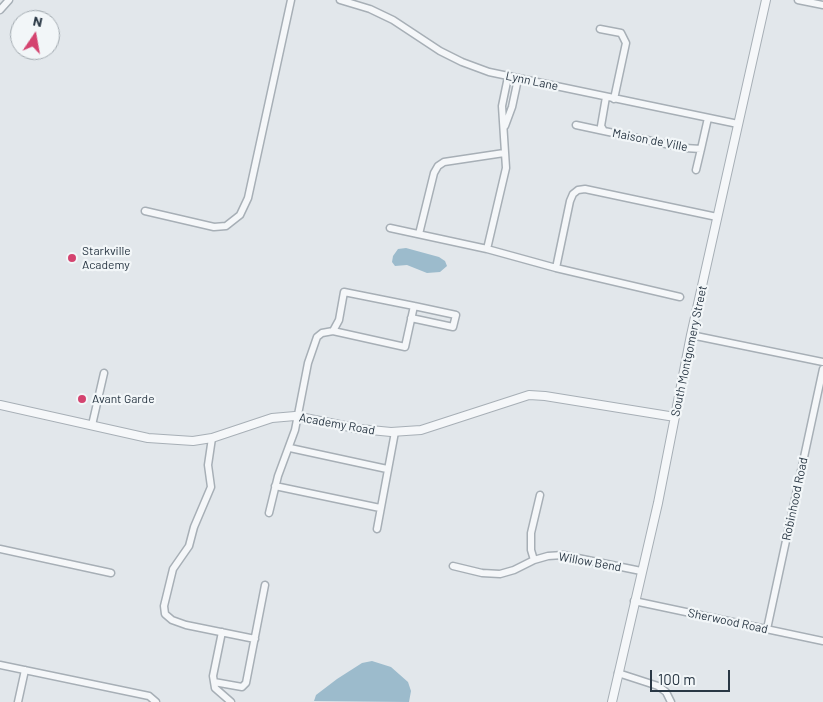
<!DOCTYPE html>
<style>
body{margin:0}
#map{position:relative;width:823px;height:702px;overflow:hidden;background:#e2e7eb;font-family:Barlow,sans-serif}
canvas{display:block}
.north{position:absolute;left:10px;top:10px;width:50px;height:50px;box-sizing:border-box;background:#f2f6f8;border:1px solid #a2aab0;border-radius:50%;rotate:12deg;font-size:14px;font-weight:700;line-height:20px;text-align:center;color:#293744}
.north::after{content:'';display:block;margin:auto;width:18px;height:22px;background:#d4436f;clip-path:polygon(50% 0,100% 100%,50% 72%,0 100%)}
.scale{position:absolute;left:650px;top:670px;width:80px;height:22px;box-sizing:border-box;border:2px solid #293744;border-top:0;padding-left:6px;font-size:15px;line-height:18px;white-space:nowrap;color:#293744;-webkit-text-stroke:4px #f2f6f8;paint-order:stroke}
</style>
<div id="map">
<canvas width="823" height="702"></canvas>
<div class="north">N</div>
<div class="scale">100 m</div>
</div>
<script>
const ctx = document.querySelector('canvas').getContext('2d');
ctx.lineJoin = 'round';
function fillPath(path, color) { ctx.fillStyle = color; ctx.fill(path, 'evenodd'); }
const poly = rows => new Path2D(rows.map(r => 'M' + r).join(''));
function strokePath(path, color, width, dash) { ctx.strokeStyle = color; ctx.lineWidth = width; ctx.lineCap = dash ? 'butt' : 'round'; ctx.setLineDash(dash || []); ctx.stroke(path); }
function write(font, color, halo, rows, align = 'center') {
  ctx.font = font + ' Barlow,sans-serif'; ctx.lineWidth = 4.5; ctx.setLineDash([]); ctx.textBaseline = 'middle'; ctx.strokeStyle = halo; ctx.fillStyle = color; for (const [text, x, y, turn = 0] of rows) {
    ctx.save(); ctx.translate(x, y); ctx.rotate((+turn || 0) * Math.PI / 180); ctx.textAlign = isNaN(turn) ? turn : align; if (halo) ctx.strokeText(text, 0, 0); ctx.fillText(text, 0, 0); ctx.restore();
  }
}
fillPath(poly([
 [406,248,439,257,445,261,447,266,440,272,427,273,407,265,395,266,392,262,393,256,398,249],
 [372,661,391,667,408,682,411,691,409,702,314,701,316,695,337,679,362,663]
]), '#9cbbcc');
const minor = poly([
 [340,0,370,9,393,20,440,51,462,62,489,72,738,124],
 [798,0,823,5],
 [0,10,9,0],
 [600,29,621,33,626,43,614,99],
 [606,97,601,126,604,131,685,148,701,149,708,118],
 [576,125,604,131],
 [505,126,512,107,518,79],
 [696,170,701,149],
 [145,211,214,227,226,226,240,215,248,198,291,0],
 [390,228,487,249,556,268,680,297],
 [419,234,434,173,438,166,444,162,504,153],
 [487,249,506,168,502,106,508,77],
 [556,268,570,201,573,194,578,190,585,189,717,217],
 [411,318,453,327,456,315,414,306],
 [691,335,823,362],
 [92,425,104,373],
 [212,438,208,465,211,487,194,527,189,546,173,569,164,606,165,614,172,620,186,625,255,639],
 [290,448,387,469],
 [275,486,380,508],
 [269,513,278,476,295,430,308,363,317,337,322,333,333,331,405,347,414,306,344,292,339,320,333,331],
 [377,529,395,432],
 [0,549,111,573],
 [534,560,531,550,531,533,540,495],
 [453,566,482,573,500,574,514,570,534,560,548,556,563,555,641,571],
 [634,601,823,641],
 [767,629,823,369],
 [222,632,213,676,215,688,231,702],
 [0,665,149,696,156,702],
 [618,673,658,686,666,692,671,702],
 [214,682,242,687,246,683,265,585],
 [18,702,25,670]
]);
const tertiary = poly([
 [0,405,148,438,193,441,212,438,272,418,295,416,360,429,391,432,421,430,529,395,545,396,675,417],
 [612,702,658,503,691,335,766,0]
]);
strokePath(minor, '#a7afb6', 9);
strokePath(tertiary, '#a7afb6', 10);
strokePath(minor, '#f5f7f9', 6);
strokePath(tertiary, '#f5f7f9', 8);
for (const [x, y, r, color] of [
 [72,258,5,"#d4436f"],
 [82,399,5,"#d4436f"]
]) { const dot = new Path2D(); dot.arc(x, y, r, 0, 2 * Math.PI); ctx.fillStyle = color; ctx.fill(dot); strokePath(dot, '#f2f6f8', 2); }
write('12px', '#293744', '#f2f6f8', [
 ["Lynn Lane",532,81,12],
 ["Maison de Ville",650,140,11],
 ["South Montgomery Street",689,351,-78],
 ["Academy Road",337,424,10],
 ["Robinhood Road",795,499,-78],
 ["Willow Bend",590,562,10],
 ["Sherwood Road",728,621,12]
]);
write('12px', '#293744', '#f2f6f8', [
 ["Starkville",82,251],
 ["Academy",82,265],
 ["Avant Garde",92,399]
], 'left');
</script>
